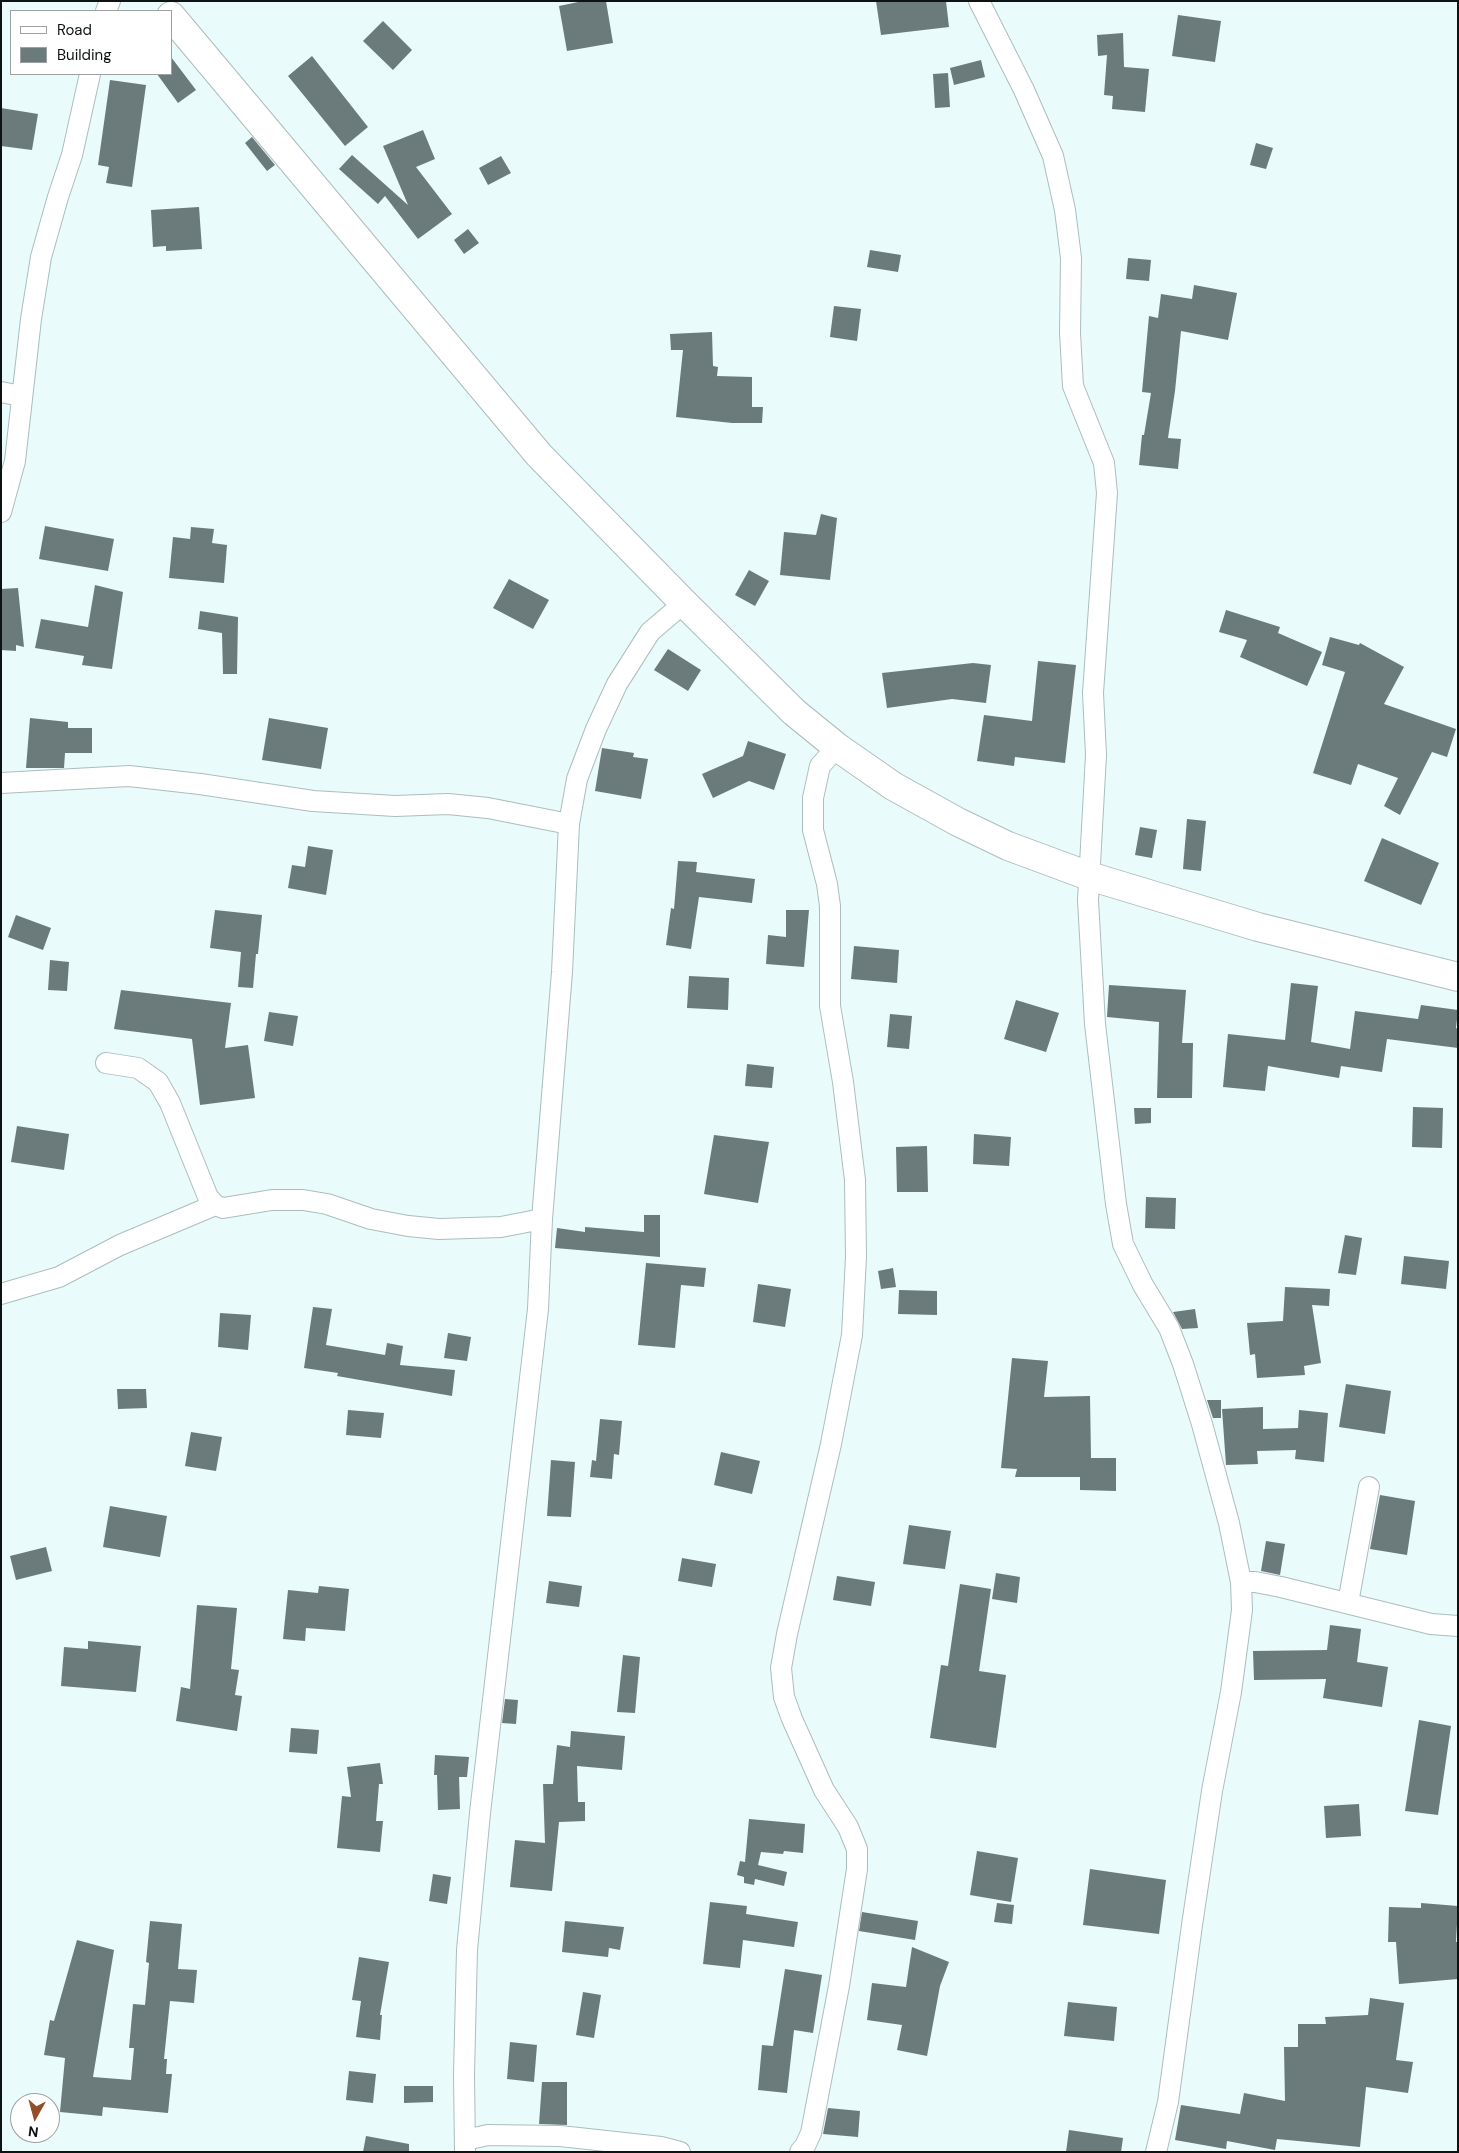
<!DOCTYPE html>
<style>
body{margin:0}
#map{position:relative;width:1459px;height:2153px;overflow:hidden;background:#e9fbfb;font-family:"DM Sans",sans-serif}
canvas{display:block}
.frame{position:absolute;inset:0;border:2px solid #0d1313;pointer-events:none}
.legend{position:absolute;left:10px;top:10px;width:162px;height:65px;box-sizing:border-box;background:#fff;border:1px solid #9ea1a1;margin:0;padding:6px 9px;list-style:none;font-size:15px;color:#0d1313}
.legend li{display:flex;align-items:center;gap:10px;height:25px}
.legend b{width:25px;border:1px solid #9ea1a1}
.north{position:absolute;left:10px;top:2093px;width:50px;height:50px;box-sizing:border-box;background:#fff;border:1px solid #9ea1a1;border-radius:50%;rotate:187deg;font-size:14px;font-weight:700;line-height:20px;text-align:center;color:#0d1313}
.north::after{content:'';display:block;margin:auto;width:18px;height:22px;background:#954f28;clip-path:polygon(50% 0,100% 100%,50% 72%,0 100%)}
</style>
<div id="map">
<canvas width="1459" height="2153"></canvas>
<div class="frame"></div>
<ul class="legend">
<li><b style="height:6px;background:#fff"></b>Road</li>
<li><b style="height:14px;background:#6b7b7c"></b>Building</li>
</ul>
<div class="north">N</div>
</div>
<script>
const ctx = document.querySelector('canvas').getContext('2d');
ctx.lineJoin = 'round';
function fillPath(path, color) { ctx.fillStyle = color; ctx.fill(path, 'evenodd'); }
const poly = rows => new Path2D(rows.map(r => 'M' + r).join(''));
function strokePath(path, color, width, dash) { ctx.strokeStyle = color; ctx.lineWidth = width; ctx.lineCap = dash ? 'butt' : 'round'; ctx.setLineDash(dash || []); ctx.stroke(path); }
fillPath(poly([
 [583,1,606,1,613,43,567,51,559,6],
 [876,1,946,1,949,27,881,35],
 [1178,15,1221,21,1215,62,1172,56],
 [383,21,412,50,393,70,363,41],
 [1123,33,1124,67,1149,69,1145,112,1112,109,1113,96,1104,95,1107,55,1098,56,1097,35],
 [312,56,368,127,345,146,288,76],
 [171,57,196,90,178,103,157,74,171,74],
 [981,60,985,77,954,85,950,68],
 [948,73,950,107,935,108,933,74],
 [110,80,146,85,132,187,106,183,109,167,98,165],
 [1,108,38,114,32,150,1,146],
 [423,130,435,159,416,167,452,214,418,239,385,196,378,204,339,169,352,155,408,205,383,146],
 [252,137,275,165,267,171,245,143],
 [1256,143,1273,148,1266,169,1250,165],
 [501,156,511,173,488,185,479,168],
 [199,207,202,249,166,251,166,246,153,247,151,210],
 [468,229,479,243,464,254,454,240],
 [870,250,901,255,898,272,867,267],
 [1128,258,1151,260,1149,281,1126,279],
 [1194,285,1237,293,1228,340,1181,331,1175,391,1168,438,1181,439,1178,469,1139,465,1142,435,1144,435,1151,393,1142,392,1149,316,1158,318,1161,294,1192,299],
 [834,306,861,309,857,341,830,337],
 [712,332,713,366,718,367,717,376,752,377,752,407,763,407,762,423,732,423,676,417,683,350,671,350,670,334],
 [821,514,837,518,830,580,780,575,784,532,816,535],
 [45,526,114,539,108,571,39,559],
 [191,527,214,529,212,543,227,545,224,583,169,578,173,537,190,539],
 [749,570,769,581,755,606,735,595],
 [509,579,549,600,533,629,493,608],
 [95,585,123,592,112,669,82,665,84,656,35,648,41,619,88,627],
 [18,588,24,647,16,645,16,651,1,650,1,589],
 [1226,610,1280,627,1278,633,1322,652,1307,686,1240,657,1247,640,1219,632],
 [200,611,238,617,237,674,223,674,222,633,198,629],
 [1330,637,1359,645,1360,643,1404,667,1384,704,1456,729,1447,757,1432,752,1400,815,1384,806,1398,778,1358,764,1351,785,1313,773,1345,672,1322,665],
 [668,649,701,670,688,691,654,670],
 [1038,661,1076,665,1065,763,1015,757,1014,766,977,761,984,715,1032,721],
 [973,663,991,665,986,703,952,699,887,708,882,673],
 [30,718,68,722,68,728,92,728,92,753,65,753,64,768,26,768],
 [269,718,328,728,321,769,262,760],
 [748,741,786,754,774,790,749,781,713,798,702,774,743,756],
 [602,748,634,753,633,757,648,759,641,799,595,791],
 [1187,819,1206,821,1201,871,1183,869],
 [1140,827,1157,830,1152,858,1135,855],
 [1382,838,1439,863,1421,905,1364,881],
 [308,846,333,850,326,895,288,888,292,865,305,867],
 [678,861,697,862,696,872,755,879,752,903,699,897,691,949,666,945,671,908,674,909],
 [215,910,262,915,258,954,256,954,253,988,238,987,241,952,210,948],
 [786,910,809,910,804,967,766,964,768,935,786,937],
 [16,915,51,928,43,950,8,937],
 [854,946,899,950,897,983,851,979],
 [50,960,69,962,67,991,48,990],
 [689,976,729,978,728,1010,687,1008],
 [1291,983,1318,986,1311,1042,1350,1049,1355,1011,1418,1019,1421,1005,1458,1010,1456,1028,1458,1029,1458,1048,1387,1039,1382,1072,1341,1066,1339,1078,1268,1066,1265,1091,1223,1087,1228,1034,1285,1040],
 [1109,985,1186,990,1182,1043,1193,1043,1192,1098,1157,1098,1159,1022,1107,1017],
 [121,990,231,1003,225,1048,248,1045,255,1098,200,1105,192,1039,114,1029],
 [1016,1000,1059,1013,1046,1052,1004,1039],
 [269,1012,298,1016,293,1046,264,1041],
 [890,1014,912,1016,909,1049,887,1047],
 [747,1064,774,1067,772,1088,745,1086],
 [1413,1107,1443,1108,1442,1148,1412,1147],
 [1134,1108,1151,1108,1151,1123,1135,1124],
 [17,1126,69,1134,64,1170,11,1162],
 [974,1134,1011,1137,1009,1166,973,1164],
 [714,1135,769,1142,758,1203,704,1194],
 [927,1146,928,1192,897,1192,896,1147],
 [1146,1197,1176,1198,1175,1229,1145,1228],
 [644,1215,660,1215,660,1257,555,1248,557,1228,585,1232,585,1227,644,1232],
 [1345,1235,1362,1238,1356,1275,1338,1273],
 [1404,1256,1449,1261,1446,1289,1401,1284],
 [646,1263,706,1268,704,1287,681,1285,675,1348,638,1345],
 [893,1268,896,1287,881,1289,878,1271],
 [758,1284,791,1289,785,1327,753,1322],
 [1285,1287,1330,1289,1329,1306,1312,1305,1321,1363,1304,1366,1305,1375,1257,1378,1255,1354,1250,1355,1247,1323,1283,1321],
 [899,1290,937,1291,937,1315,898,1314],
 [313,1307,332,1309,326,1345,385,1355,387,1343,403,1346,400,1365,455,1370,452,1396,337,1376,338,1373,304,1368],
 [1195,1309,1198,1328,1182,1329,1173,1312],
 [220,1313,251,1315,248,1350,218,1347],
 [448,1333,471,1337,467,1361,444,1358],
 [1012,1358,1048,1361,1044,1397,1090,1396,1091,1458,1116,1458,1116,1491,1080,1490,1080,1477,1015,1477,1017,1469,1001,1468],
 [1346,1384,1391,1391,1385,1434,1339,1427],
 [117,1389,146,1389,147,1408,118,1409],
 [1207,1400,1221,1400,1221,1418,1213,1418],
 [1263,1407,1263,1429,1298,1428,1299,1410,1328,1413,1324,1462,1295,1459,1296,1450,1257,1451,1258,1464,1226,1465,1222,1409],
 [348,1410,384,1413,381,1438,346,1435],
 [600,1419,622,1421,619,1455,614,1454,612,1479,590,1477,592,1460,596,1461],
 [191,1432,222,1437,216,1471,185,1466],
 [721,1452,760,1461,752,1494,714,1485],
 [551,1460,575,1462,571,1517,547,1516],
 [1380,1495,1415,1501,1407,1555,1370,1549],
 [110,1506,167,1516,160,1557,103,1547],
 [909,1525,951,1531,945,1569,903,1564],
 [1266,1541,1285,1544,1280,1575,1261,1571],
 [46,1547,52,1571,16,1580,10,1556],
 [682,1558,716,1564,712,1587,678,1581],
 [996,1573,1020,1577,1017,1603,992,1599],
 [837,1576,875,1582,871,1606,833,1600],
 [549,1581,582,1586,579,1607,546,1603],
 [960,1584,991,1589,979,1671,1006,1675,996,1748,930,1738,941,1665,948,1666],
 [319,1586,349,1589,345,1631,306,1628,305,1641,283,1639,288,1590,318,1593],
 [197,1605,237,1608,231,1669,239,1670,235,1695,242,1696,237,1731,176,1721,181,1687,190,1689],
 [1330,1625,1361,1629,1357,1662,1388,1667,1382,1707,1323,1698,1326,1679,1254,1680,1253,1651,1327,1650],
 [88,1641,141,1646,136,1692,61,1686,64,1647,88,1649],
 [623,1655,640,1657,635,1713,617,1712],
 [505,1699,518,1700,516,1724,502,1723],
 [1419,1720,1451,1726,1438,1815,1405,1811],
 [291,1728,319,1730,317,1754,289,1752],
 [571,1731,625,1736,622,1770,577,1766,578,1802,585,1802,585,1821,559,1822,552,1891,510,1887,515,1840,545,1843,543,1784,553,1784,557,1745,570,1747],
 [435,1755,469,1757,467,1777,459,1777,460,1809,438,1810,437,1775,434,1775],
 [380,1763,383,1784,379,1784,376,1821,383,1821,380,1852,337,1848,342,1796,351,1797,347,1767],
 [1359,1804,1361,1836,1326,1838,1324,1806],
 [749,1819,805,1824,803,1853,784,1851,783,1854,761,1852,758,1865,787,1872,784,1886,755,1879,754,1885,744,1883,744,1877,737,1875,740,1861,745,1862],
 [977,1851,1018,1858,1011,1902,970,1895],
 [1090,1869,1166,1880,1159,1934,1083,1925],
 [433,1874,451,1877,447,1904,429,1901],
 [710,1902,747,1906,746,1914,798,1922,794,1947,743,1940,740,1968,703,1964],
 [997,1903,1014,1905,1012,1924,994,1922],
 [1421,1903,1458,1906,1456,1942,1458,1942,1458,1979,1399,1984,1396,1942,1388,1942,1389,1907,1421,1908],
 [862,1912,918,1921,915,1940,859,1931],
 [150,1921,182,1924,178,1969,197,1970,194,2003,170,2001,164,2059,167,2059,166,2074,172,2074,168,2113,103,2107,102,2116,60,2112,65,2058,44,2055,50,2020,54,2021,77,1940,114,1950,93,2077,131,2080,134,2048,129,2048,133,2004,145,2005,149,1963,146,1962],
 [565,1921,624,1927,620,1950,609,1948,608,1957,562,1952],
 [912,1947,949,1962,940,1986,927,2056,897,2050,902,2025,867,2020,872,1983,906,1987],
 [359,1957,389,1962,380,2015,382,2015,380,2040,356,2037,361,2001,352,2000],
 [785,1969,822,1975,813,2033,794,2030,787,2093,758,2090,762,2045,773,2046],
 [583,1992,601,1995,594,2038,576,2035],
 [1370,1998,1404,2003,1396,2060,1413,2062,1408,2093,1366,2087,1360,2147,1277,2139,1275,2150,1227,2141,1226,2149,1175,2140,1181,2105,1240,2114,1244,2093,1285,2101,1284,2047,1298,2047,1298,2024,1326,2024,1325,2017,1368,2015],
 [1068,2002,1117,2007,1114,2041,1064,2036],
 [510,2042,537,2045,534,2082,507,2079],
 [349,2071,376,2074,373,2103,346,2100],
 [542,2082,567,2082,567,2125,539,2124],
 [404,2086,433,2086,433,2102,404,2103],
 [828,2108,860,2111,858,2137,823,2134],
 [1069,2130,1123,2138,1121,2152,1066,2152],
 [366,2136,409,2144,409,2152,363,2152]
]), '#6b7b7c');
const minor = poly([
 [979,1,1024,90,1053,156,1065,210,1071,258,1070,333,1073,386,1104,463,1107,493,1093,693,1096,755,1088,900,1095,1024,1116,1204,1123,1244,1143,1285,1169,1328,1183,1364,1202,1424,1229,1523,1241,1582,1242,1610,1231,1692,1212,1791,1192,1925,1168,2102,1156,2152],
 [106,11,110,1],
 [1,392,21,396],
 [1,512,15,461,31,319,41,257,58,197,72,155,90,74],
 [1,783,129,776,200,784,313,801,395,806,448,804,488,808,569,824],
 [106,1063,138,1068,158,1082,170,1103,208,1197,215,1205,223,1208,272,1200,303,1200,327,1204,371,1219,408,1226,439,1229,501,1227,542,1219],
 [1,1294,59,1277,120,1245,215,1205],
 [1241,1582,1255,1582,1281,1587,1431,1624,1458,1626],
 [1348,1603,1369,1487],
 [465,2140,488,2135,560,2136,661,2147,680,2152],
 [465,2152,464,2074,467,1950,480,1813,538,1309,542,1219,562,972,569,824,577,779,596,729,617,684,650,632,684,603],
 [800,2152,805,2146,811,2133,839,1986,857,1869,857,1849,848,1827,824,1790,792,1719,784,1697,781,1668,787,1634,831,1444,852,1335,856,1257,855,1180,843,1082,830,1006,830,906,827,884,813,830,813,798,820,766,837,747]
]);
const secondary = poly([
 [171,16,539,455,684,603,794,712,837,747,893,786,958,822,1008,846,1089,876,1258,927,1458,977]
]);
strokePath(minor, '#acbdbd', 22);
strokePath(secondary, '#acbdbd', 30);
strokePath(minor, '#fff', 20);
strokePath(secondary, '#fff', 28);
</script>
